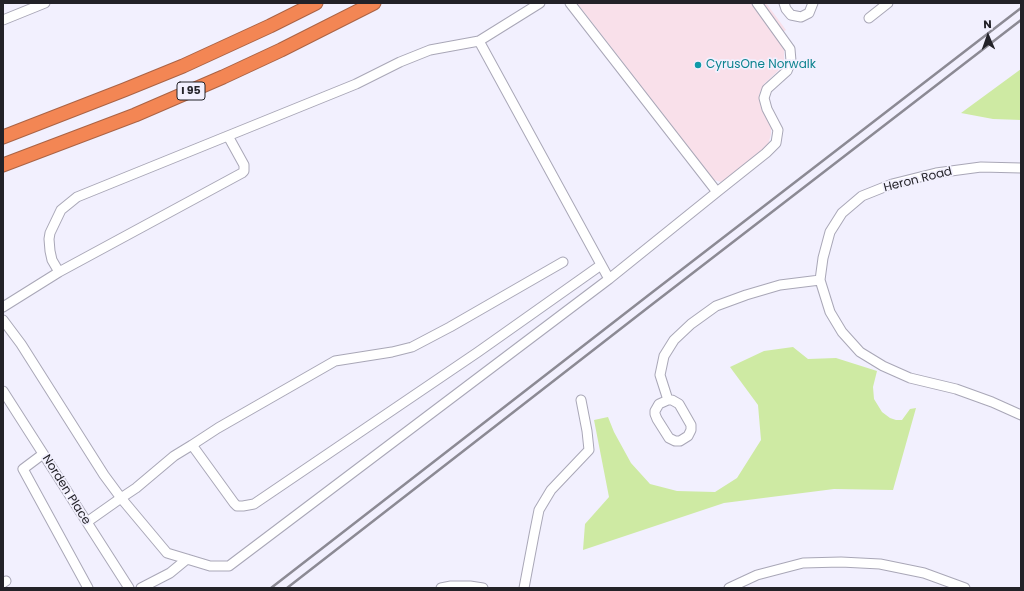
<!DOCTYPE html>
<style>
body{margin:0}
#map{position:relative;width:1024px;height:591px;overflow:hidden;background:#f2f0fe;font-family:Poppins,sans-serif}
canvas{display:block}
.frame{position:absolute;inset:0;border:4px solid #232228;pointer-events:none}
.north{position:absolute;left:968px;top:16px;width:40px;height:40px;-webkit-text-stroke:3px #f2f0fe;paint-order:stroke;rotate:358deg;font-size:11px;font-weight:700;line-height:16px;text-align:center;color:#232228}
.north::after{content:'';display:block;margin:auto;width:14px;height:18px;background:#232228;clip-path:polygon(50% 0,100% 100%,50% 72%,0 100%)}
</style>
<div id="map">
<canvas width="1024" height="591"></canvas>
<div class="frame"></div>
<div class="north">N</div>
</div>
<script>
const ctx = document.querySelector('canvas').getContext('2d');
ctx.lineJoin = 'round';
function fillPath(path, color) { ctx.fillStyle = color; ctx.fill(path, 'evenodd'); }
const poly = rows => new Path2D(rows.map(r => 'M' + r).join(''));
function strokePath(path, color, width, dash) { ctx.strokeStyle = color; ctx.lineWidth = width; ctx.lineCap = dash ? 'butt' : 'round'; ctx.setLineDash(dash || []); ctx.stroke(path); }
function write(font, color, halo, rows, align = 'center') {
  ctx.font = font + ' Poppins,sans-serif'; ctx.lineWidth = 3.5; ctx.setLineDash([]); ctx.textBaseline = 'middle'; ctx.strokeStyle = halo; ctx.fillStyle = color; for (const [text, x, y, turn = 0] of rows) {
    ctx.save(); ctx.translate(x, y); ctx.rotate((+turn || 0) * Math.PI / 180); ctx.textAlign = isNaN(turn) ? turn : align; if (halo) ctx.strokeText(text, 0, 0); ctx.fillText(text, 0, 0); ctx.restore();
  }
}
fillPath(poly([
 [577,3,766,3,786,30,776,37,784,50,784,62,778,71,764,84,759,95,761,107,771,128,771,134,768,145,726,180,721,182,714,180]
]), '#f9e0ea');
fillPath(poly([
 [1021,69,1021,120,993,119,961,113],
 [793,347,808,359,836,358,877,371,873,387,874,399,882,412,890,418,896,420,902,420,910,409,916,408,893,490,834,489,724,503,583,550,585,524,609,497,594,420,608,417,614,432,631,463,650,484,677,491,715,492,737,478,761,440,758,405,730,367,764,351]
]), '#ceeaa3');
const minor = poly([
 [570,3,717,192,766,153,776,143,778,130,767,109,764,98,767,89,787,71,791,61,790,49,757,3],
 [784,3,786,9,791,15,801,17,809,13,813,3],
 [869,18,888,3],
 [3,20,45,3],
 [479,41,609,279,717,192],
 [1021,168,981,167,936,173,892,184,862,196,842,213,830,232,823,258,820,280,830,312,842,332,860,352,883,366,910,378,956,389,992,402,1021,415],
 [59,272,52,260,50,251,49,239,50,233,61,210,77,197,356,84,400,62,430,50,479,41,540,3],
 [3,307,59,272,242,173,244,171,244,165,228,136],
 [3,320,21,344,104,475,121,498,136,488,174,456,192,445,218,428,335,361,392,352,412,347,450,327,563,262],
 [3,391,129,588],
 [668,400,660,375,664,356,674,340,691,324,716,306,746,295,780,285,820,280],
 [668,400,672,400,679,404,691,425,691,430,688,436,680,441,675,441,669,438,657,419,655,414,655,411,659,404,668,400],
 [192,445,234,503,237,506,243,506,254,504,478,352,601,265],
 [43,454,23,469,88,588],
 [87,522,121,498,167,553,210,566,229,566,609,279],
 [3,583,6,581],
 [141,588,170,573,187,559],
 [441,588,451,586,470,586,483,588],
 [524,588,534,535,539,510,551,490,589,450,587,431,581,400],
 [729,588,757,575,803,563,841,562,880,564,924,573,965,588]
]);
const highway = poly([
 [3,137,124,90,183,66,270,26,316,3],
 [3,165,135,115,223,77,281,50,374,3]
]);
strokePath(minor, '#a9a7b7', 11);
strokePath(highway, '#aa6345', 15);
strokePath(minor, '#fff', 9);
strokePath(highway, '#f38654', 13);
strokePath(poly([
 [271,588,650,294,1021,8],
 [287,588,650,306,1021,20]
]), '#8c8a94', 2.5);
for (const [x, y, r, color] of [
 [698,65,4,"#0f9aa8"]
]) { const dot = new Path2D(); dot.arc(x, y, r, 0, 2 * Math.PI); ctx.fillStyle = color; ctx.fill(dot); strokePath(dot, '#f2f0fe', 1.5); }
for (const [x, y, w] of [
 [191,91,28]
]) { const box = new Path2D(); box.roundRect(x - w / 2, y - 9, w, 18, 3); ctx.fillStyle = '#f2f0fe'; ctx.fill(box); strokePath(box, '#232228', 1); }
write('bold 11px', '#232228', null, [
 ["I 95",191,91]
]);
write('12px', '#0d838f', '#f2f0fe', [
 ["CyrusOne Norwalk",706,65]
], 'left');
write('12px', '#232228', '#f2f0fe', [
 ["Heron Road",918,180,-14],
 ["Norden Place",66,490,58]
]);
</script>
